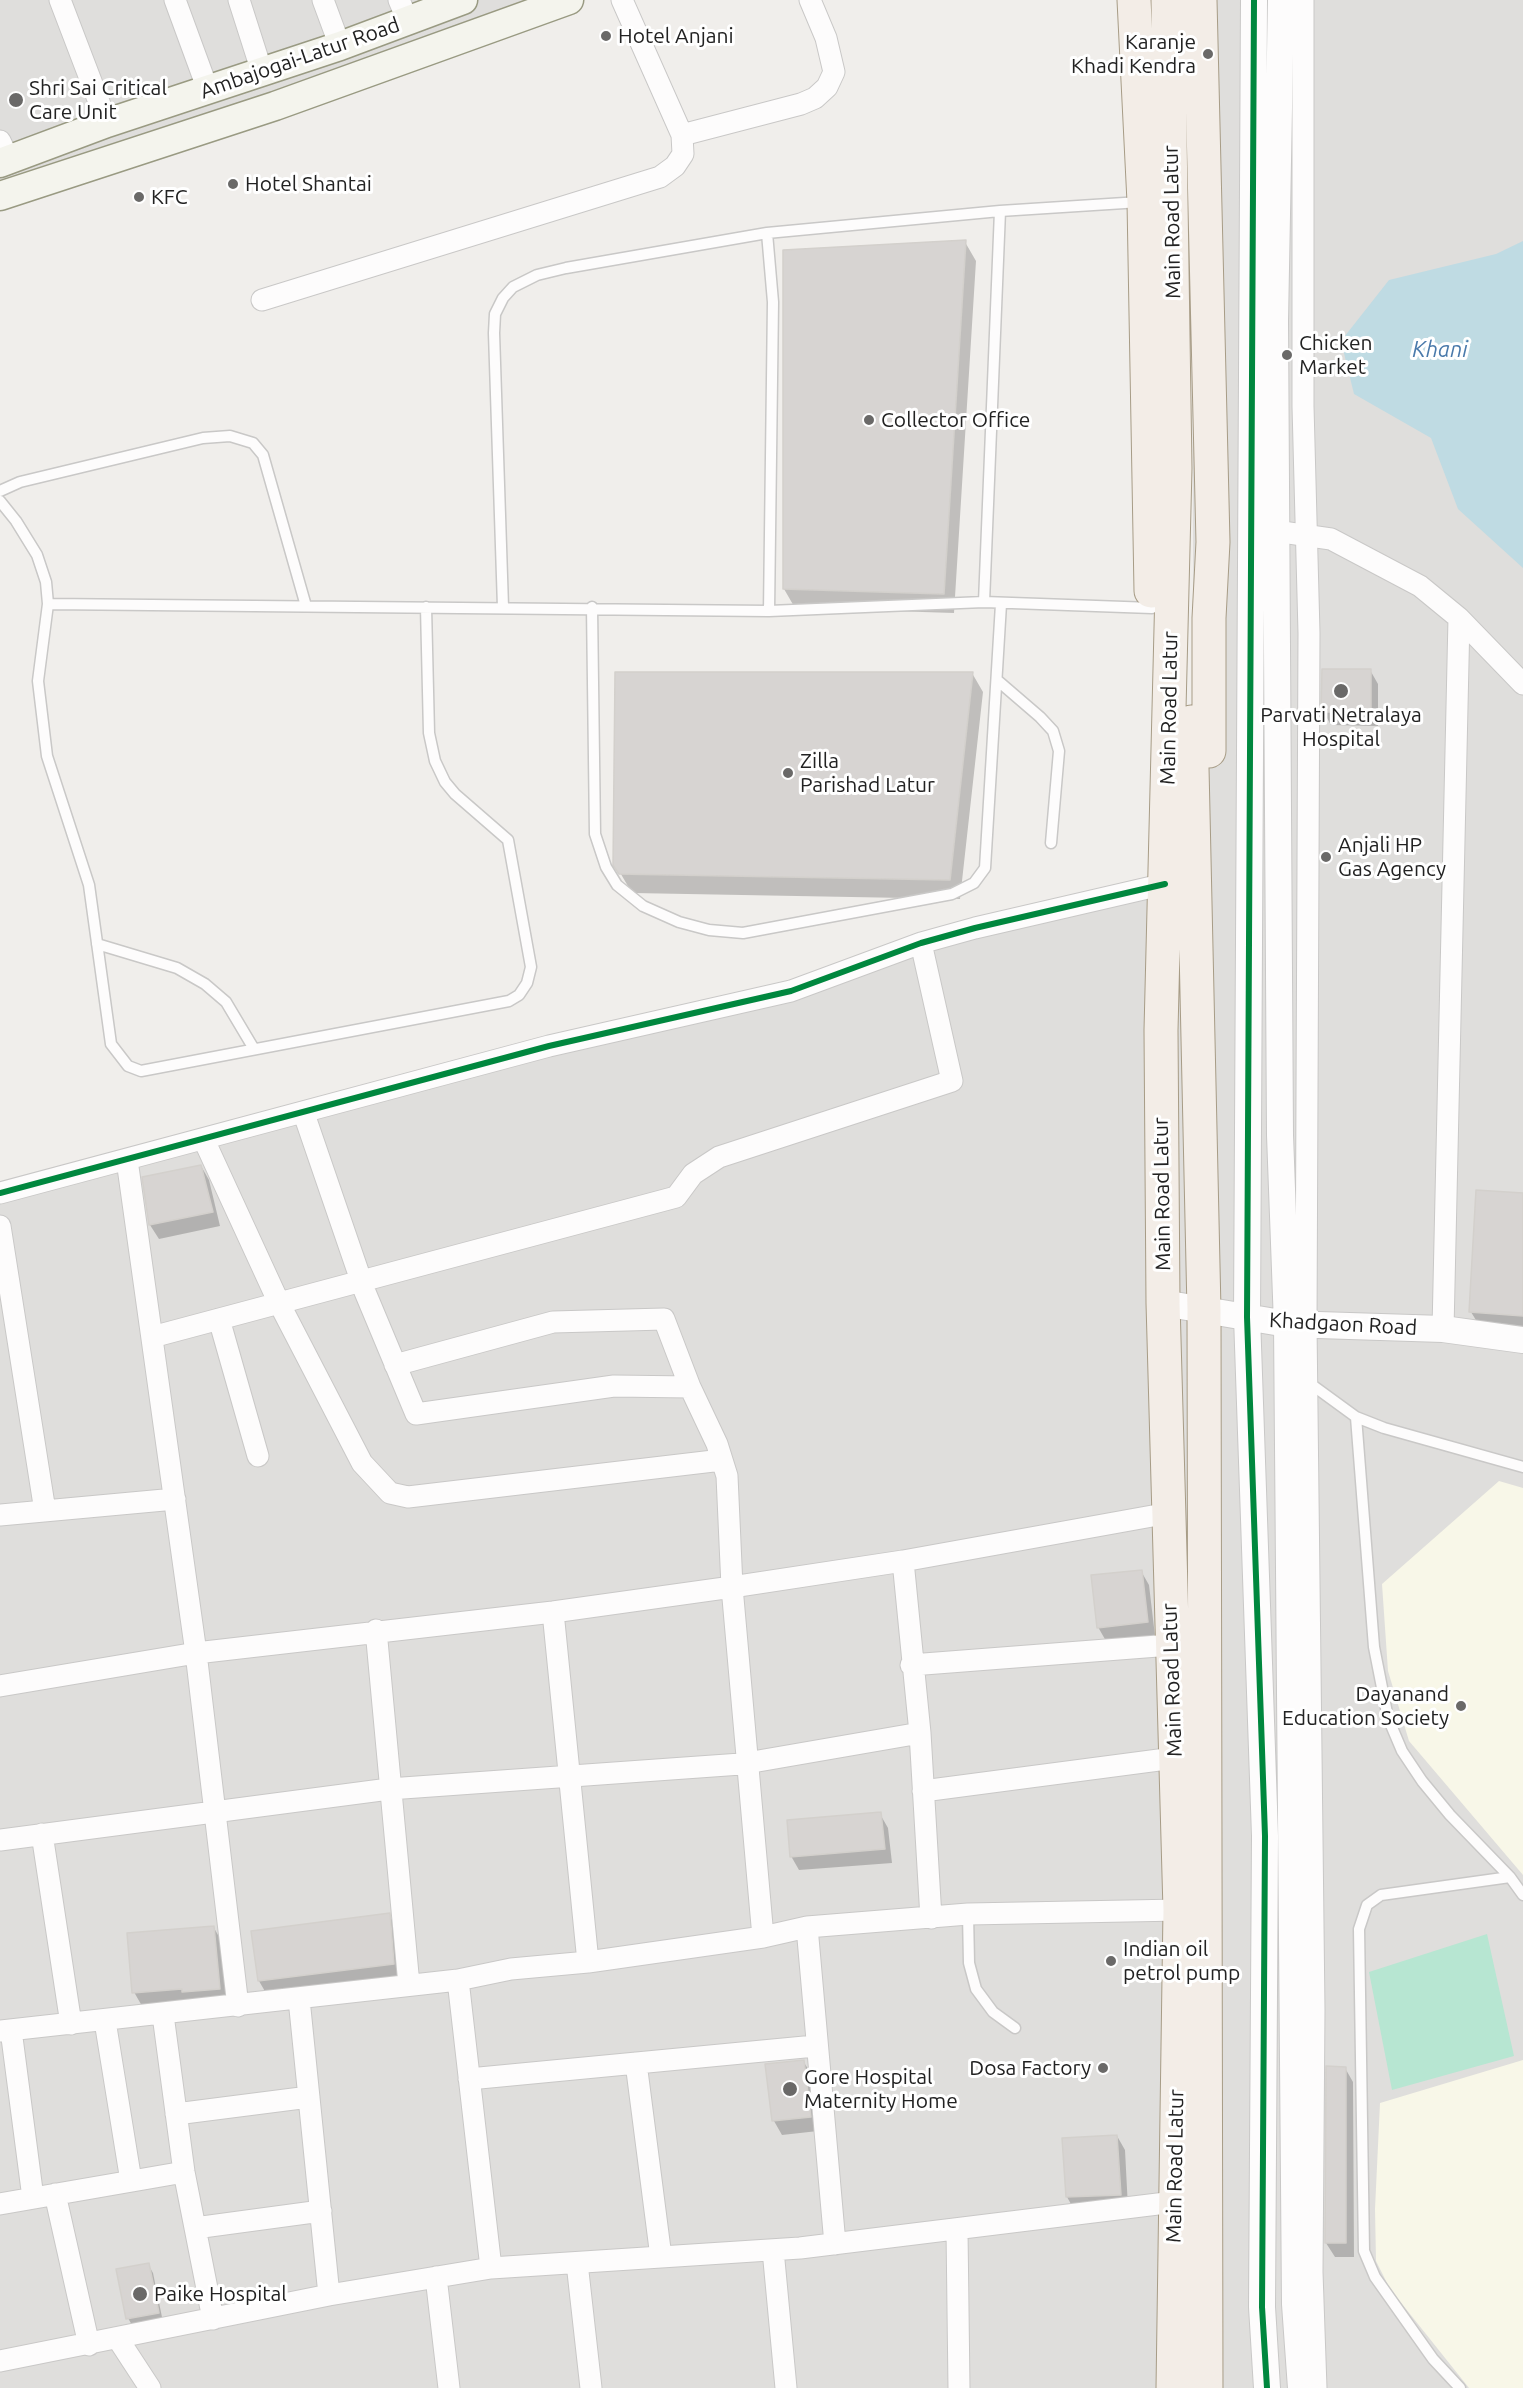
<!DOCTYPE html>
<style>
body{margin:0}
canvas{display:block;background:#f0eeeb}
</style>
<canvas width="1523" height="2388"></canvas>
<script>
const ctx = document.querySelector('canvas').getContext('2d');
ctx.lineJoin = 'round';
function fillPath(path, color) { ctx.fillStyle = color; ctx.fill(path, 'evenodd'); }
const poly = rows => new Path2D(rows.map(r => 'M' + r).join(''));
function strokePath(path, color, width, dash) { ctx.strokeStyle = color; ctx.lineWidth = width; ctx.lineCap = dash ? 'butt' : 'round'; ctx.setLineDash(dash || []); ctx.stroke(path); }
function write(font, color, halo, rows, align = 'center') {
  ctx.font = font + ' Ubuntu,sans-serif'; ctx.lineWidth = 6; ctx.setLineDash([]); ctx.textBaseline = 'middle'; ctx.strokeStyle = halo; ctx.fillStyle = color; for (const [text, x, y, turn = 0] of rows) {
    ctx.save(); ctx.translate(x, y); ctx.rotate((+turn || 0) * Math.PI / 180); ctx.textAlign = isNaN(turn) ? turn : align; if (halo) ctx.strokeText(text, 0, 0); ctx.fillText(text, 0, 0); ctx.restore();
  }
}
fillPath(poly([
 [0,0,534,0,0,187],
 [1191,0,1523,0,1523,2388,0,2388,0,1190,1176,880,1194,816]
]), '#dfdedc');
fillPath(poly([
 [1499,1481,1523,1488,1523,1875,1409,1741,1388,1671,1382,1584],
 [1523,2060,1523,2388,1469,2388,1390,2289,1376,2261,1375,2209,1380,2103]
]), '#f8f7e8');
fillPath(poly([
 [1487,1934,1514,2056,1392,2090,1369,1972]
]), '#b7e6d2');
fillPath(poly([
 [1523,241,1523,568,1458,509,1431,438,1354,394,1341,341,1389,280,1496,254]
]), '#bfdbe3');
fillPath(poly([
 [965,242,976,261,954,613,795,608,784,589],
 [1370,670,1378,684,1378,726,1331,725,1323,711],
 [972,673,983,692,960,899,632,893,615,864],
 [201,1166,209,1180,220,1226,159,1239,150,1225,144,1178],
 [1523,1195,1523,1333,1482,1330,1471,1312],
 [1141,1571,1149,1585,1155,1636,1106,1641,1098,1627],
 [880,1814,888,1828,892,1863,799,1870,791,1856],
 [389,1915,400,1934,404,1983,270,2000,259,1981,253,1932],
 [214,1928,222,1942,227,2003,142,2006,134,1992],
 [803,2061,812,2075,818,2131,782,2135,774,2121],
 [1345,2068,1353,2082,1354,2257,1335,2257,1326,2243],
 [1117,2136,1125,2150,1128,2208,1075,2211,1067,2197,1064,2139],
 [148,2264,153,2273,163,2322,133,2327,128,2318]
]), '#0003');
const building = poly([
 [966,240,944,594,783,589,783,250,966,240],
 [1322,669,1371,669,1371,712,1321,712,1322,669],
 [615,672,973,672,950,880,619,874,613,865,615,672],
 [201,1165,213,1212,149,1225,142,1177,201,1165],
 [1476,1190,1523,1193,1523,1316,1469,1312,1476,1190],
 [1142,1570,1148,1622,1097,1628,1091,1575,1142,1570],
 [881,1812,885,1849,790,1857,787,1820,881,1812],
 [390,1913,394,1964,258,1981,251,1931,390,1913],
 [214,1926,220,1989,182,1992,182,1989,132,1993,127,1933,214,1926],
 [804,2060,811,2117,772,2121,765,2064,804,2060],
 [1326,2066,1346,2067,1346,2243,1325,2243,1326,2066],
 [1117,2135,1121,2195,1066,2197,1062,2138,1117,2135],
 [149,2263,159,2313,126,2319,116,2269,149,2263]
]);
fillPath(building, '#d7d4d2');
strokePath(building, '#d3d0cc', 1.5);
const service = poly([
 [767,233,773,302,769,611],
 [0,491,20,482,203,438,230,436,253,443,263,455,306,606],
 [0,501,16,521,37,555,46,582,48,604,38,681,47,756,89,885,111,1044,128,1066,141,1071,509,1001,519,995,527,983,531,967,508,840,455,794,445,782,435,761,429,733,426,607],
 [984,602,1000,211],
 [48,604,769,611,984,602,1152,608],
 [503,607,494,333,495,314,503,298,513,287,537,275,566,268,767,233,1000,211,1140,202],
 [592,607,595,834,606,867,617,885,643,906,679,922,709,930,743,933,952,894,974,883,985,868,1001,604],
 [997,680,1040,717,1053,731,1059,751,1051,843],
 [97,944,177,968,205,984,226,1002,254,1049],
 [1308,1382,1356,1417,1384,1428,1523,1467],
 [1356,1417,1374,1647,1388,1718,1402,1751,1422,1781,1450,1815,1510,1877,1523,1895],
 [968,1914,969,1963,976,1989,993,2012,1015,2028],
 [1460,2388,1433,2359,1375,2277,1364,2251,1359,1929,1367,1905,1381,1895,1510,1877]
]);
const minor = poly([
 [60,0,107,123],
 [175,0,208,90],
 [239,0,262,72],
 [323,0,340,46],
 [399,0,408,21],
 [1303,0,1303,406,1309,633,1306,1324,1314,2010,1312,2272,1316,2388],
 [682,135,801,104,815,98,827,87,834,72,826,38,810,0],
 [0,141,9,160],
 [262,300,660,177,675,166,683,154,682,135,622,0],
 [1261,529,1331,539,1420,586,1459,618,1523,684],
 [304,1114,365,1292,416,1414,614,1386,690,1387,717,1444,727,1476,732,1587,763,1937],
 [204,1140,279,1303,362,1463,390,1493,408,1497,722,1460],
 [127,1160,196,1653,238,2006],
 [0,1193,549,1046,791,991,921,943,975,928,1165,884],
 [0,1226,45,1511],
 [219,1319,258,1456],
 [1443,1329,1459,618],
 [152,1337,676,1197,693,1174,719,1157,952,1081,921,943],
 [395,1365,553,1322,664,1319,690,1387],
 [0,1515,175,1499],
 [903,1561,920,1733,931,1918],
 [553,1612,588,1962],
 [376,1630,409,1985],
 [911,1665,1171,1645],
 [0,1686,196,1653,553,1612,732,1587,903,1561,1169,1513],
 [923,1791,1174,1758],
 [42,1834,71,2024],
 [0,1840,389,1789,741,1764,920,1733],
 [807,1927,835,2244],
 [458,1980,491,2268],
 [299,1999,329,2295],
 [163,2015,184,2172,213,2319],
 [105,2021,131,2181],
 [11,2030,33,2198],
 [0,2031,458,1980,511,1969,588,1962,763,1937,807,1927,968,1914,1180,1910],
 [636,2063,661,2257],
 [469,2079,815,2046],
 [176,2114,309,2097],
 [55,2194,89,2345],
 [0,2204,184,2172],
 [195,2228,321,2211],
 [957,2230,959,2388],
 [773,2250,786,2388],
 [577,2263,591,2388],
 [436,2277,449,2388],
 [118,2339,150,2388],
 [0,2361,329,2295,491,2268,800,2248,1174,2202]
]);
const tertiary = poly([
 [1254,0,1247,1317,1265,1836,1262,2307,1267,2388],
 [1281,0,1275,321,1280,1135,1287,1324,1295,2304,1301,2388],
 [1163,1303,1287,1324,1443,1329,1523,1340]
]);
const secondary = poly([
 [0,163,107,123,340,46,463,0],
 [0,196,275,106,569,0]
]);
const primary = poly([
 [1134,0,1144,202,1151,591],
 [1168,0,1175,468,1161,1030,1163,1303,1180,1910,1173,2388],
 [1200,0,1213,542,1209,618,1209,751],
 [1191,722,1204,1310,1206,2388]
]);
strokePath(service, '#c9c8c7', 13);
strokePath(minor, '#c9c8c7', 23);
strokePath(tertiary, '#c9c8c7', 28);
strokePath(secondary, '#999a82', 31);
strokePath(primary, '#a79c86', 35);
strokePath(service, '#fdfcfc', 10);
strokePath(minor, '#fdfcfc', 21);
strokePath(tertiary, '#fdfcfc', 26);
strokePath(secondary, '#f4f4ed', 28);
strokePath(primary, '#f3ede7', 33);
strokePath(poly([
 [1254,0,1247,1317,1265,1836,1262,2307,1267,2388],
 [0,1193,549,1046,791,991,921,943,975,928,1165,884]
]), '#00873e', 6);
for (const [x, y, r, color] of [
 [606,36,6,"#6a6968"],
 [1208,54,6,"#6a6968"],
 [16,100,8,"#6a6968"],
 [233,184,6,"#6a6968"],
 [139,197,6,"#6a6968"],
 [1287,355,6,"#6a6968"],
 [869,420,6,"#6a6968"],
 [1341,691,8,"#6a6968"],
 [788,773,6,"#6a6968"],
 [1326,857,6,"#6a6968"],
 [1461,1706,6,"#6a6968"],
 [1111,1961,6,"#6a6968"],
 [1103,2068,6,"#6a6968"],
 [790,2089,8,"#6a6968"],
 [140,2294,8,"#6a6968"]
]) { const dot = new Path2D(); dot.arc(x, y, r, 0, 2 * Math.PI); ctx.fillStyle = color; ctx.fill(dot); strokePath(dot, '#fff', 2); }
write('21px', '#222', '#fff', [
 ["Hotel Anjani",618,36],
 ["Karanje",1196,42,"right"],
 ["Khadi Kendra",1196,66,"right"],
 ["Shri Sai Critical",29,88],
 ["Care Unit",29,112],
 ["Hotel Shantai",245,184],
 ["KFC",151,197],
 ["Chicken",1299,343],
 ["Market",1299,367],
 ["Collector Office",881,420],
 ["Parvati Netralaya",1341,715,"center"],
 ["Hospital",1341,739,"center"],
 ["Zilla",800,761],
 ["Parishad Latur",800,785],
 ["Anjali HP",1338,845],
 ["Gas Agency",1338,869],
 ["Dayanand",1449,1694,"right"],
 ["Education Society",1449,1718,"right"],
 ["Indian oil",1123,1949],
 ["petrol pump",1123,1973],
 ["Dosa Factory",1091,2068,"right"],
 ["Gore Hospital",804,2077],
 ["Maternity Home",804,2101],
 ["Paike Hospital",154,2294]
], 'left');
write('21px', '#222', '#fff', [
 ["Ambajogai-Latur Road",300,58,-19],
 ["Main Road Latur",1172,222,-91],
 ["Main Road Latur",1169,708,-89],
 ["Main Road Latur",1162,1194,-91],
 ["Khadgaon Road",1343,1324,3],
 ["Main Road Latur",1172,1680,-92],
 ["Main Road Latur",1175,2166,-89]
]);
write('italic 22px', '#4a7aab', '#fff', [
 ["Khani",1440,350]
]);
</script>
